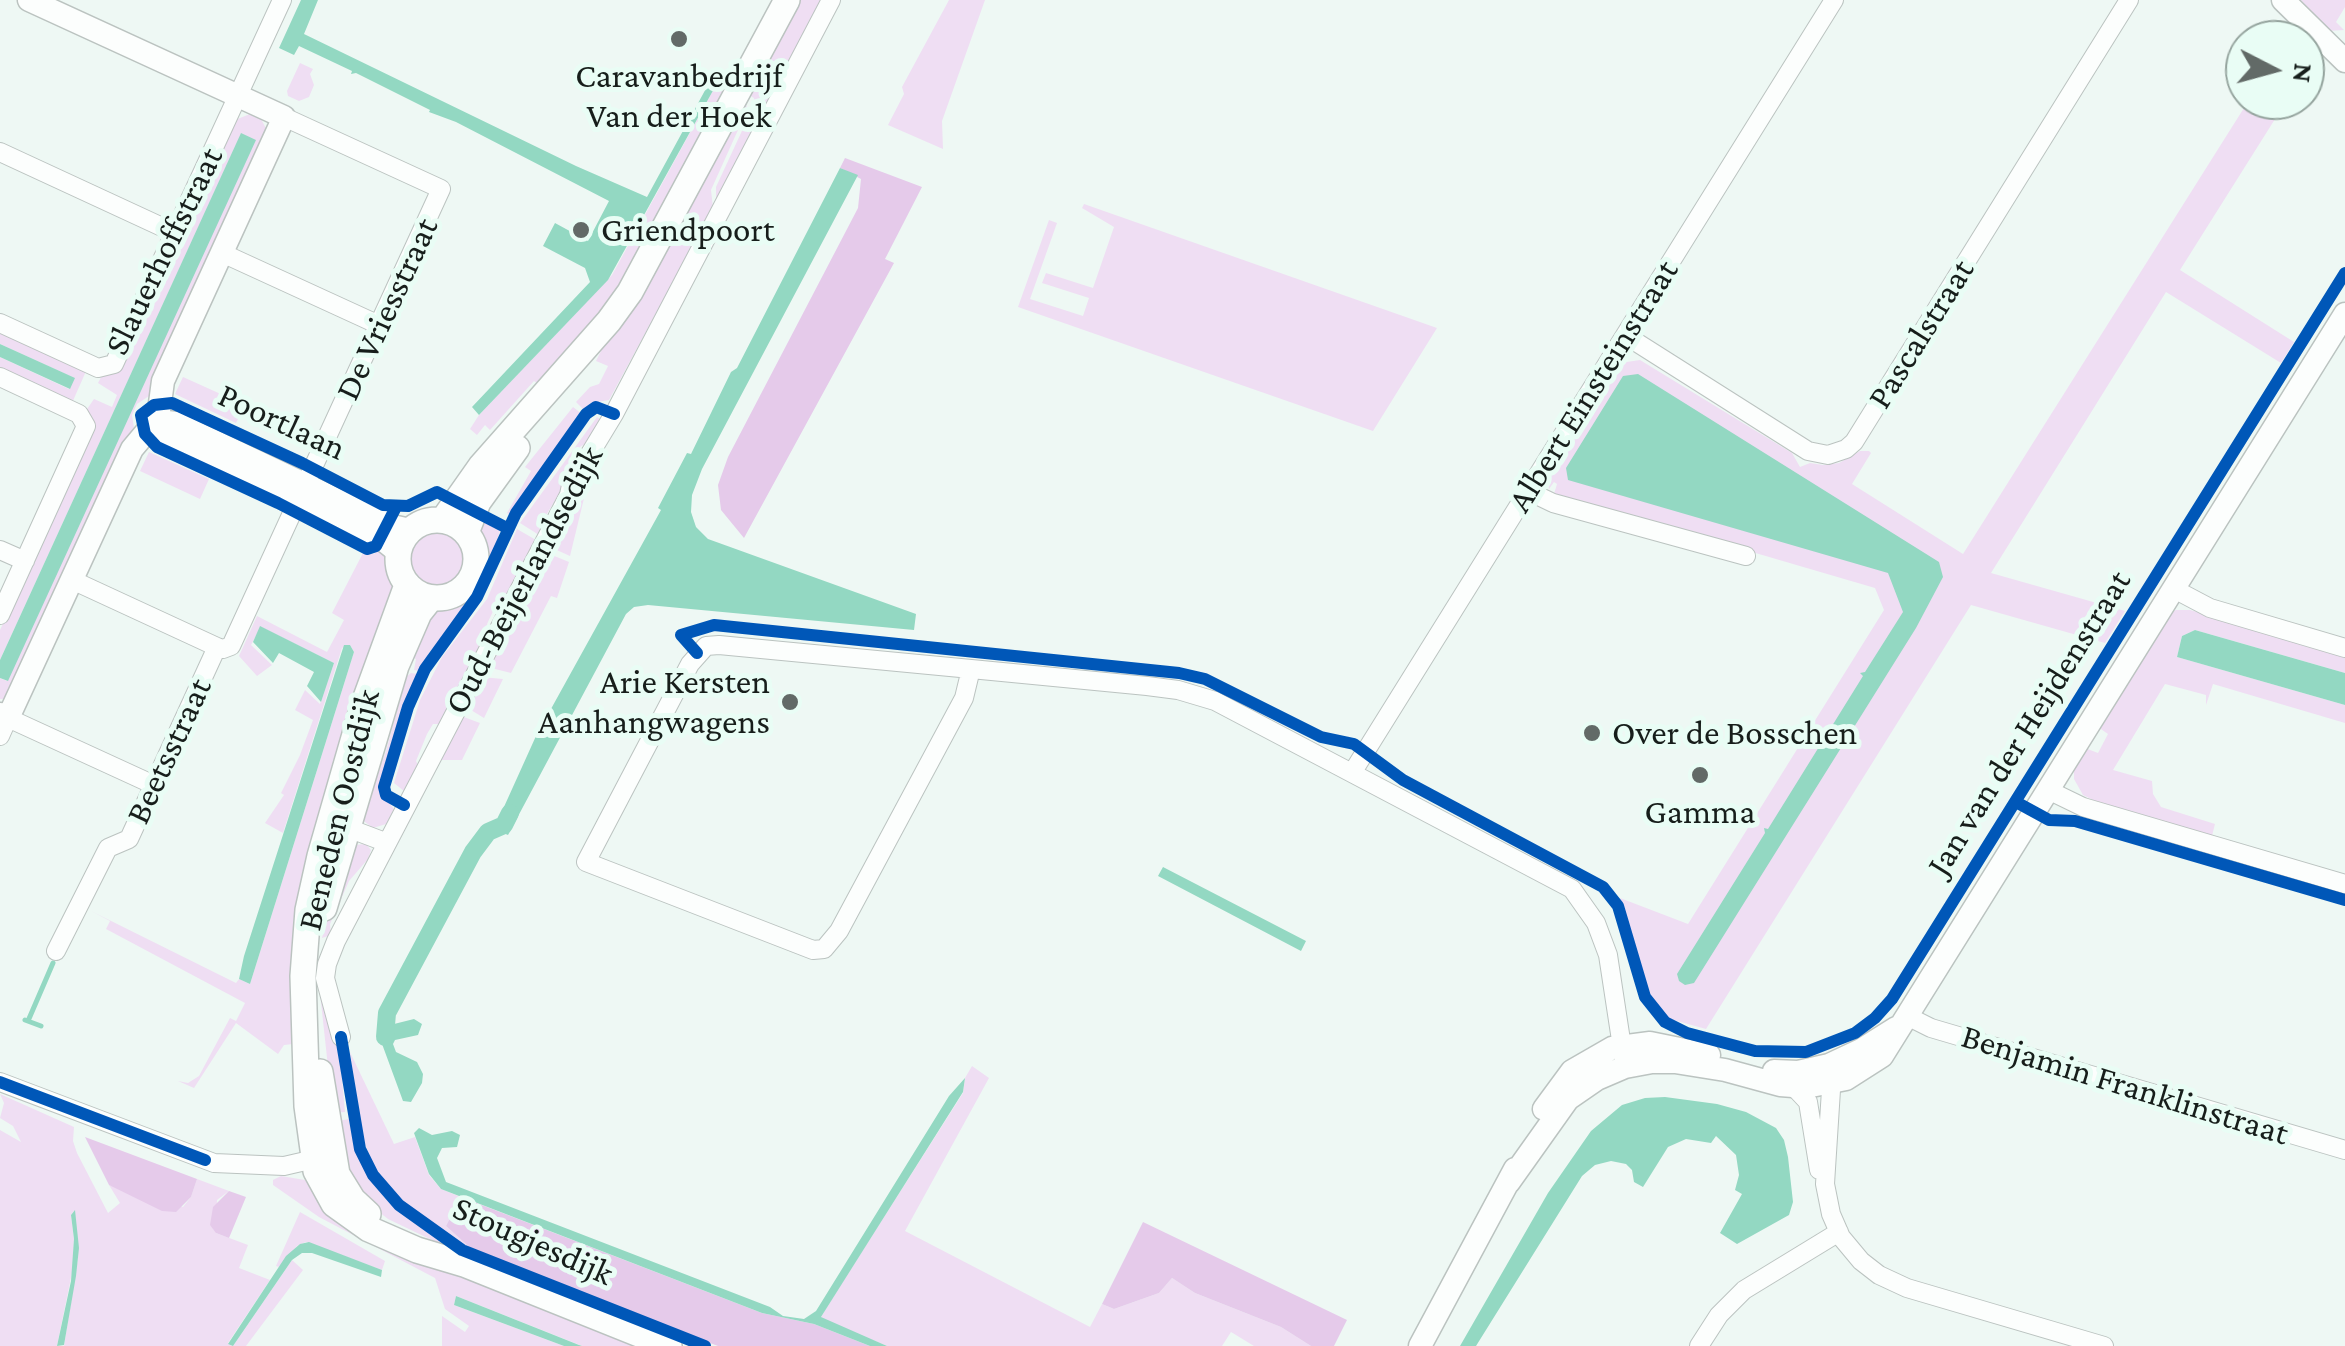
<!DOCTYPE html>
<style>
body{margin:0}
#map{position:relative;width:2345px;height:1346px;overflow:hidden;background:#eef8f4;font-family:"Crimson Pro",serif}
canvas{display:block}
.north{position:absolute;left:2225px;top:20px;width:100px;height:100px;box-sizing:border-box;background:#e9fdf5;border:2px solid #95a49e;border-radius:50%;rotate:96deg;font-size:28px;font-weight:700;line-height:40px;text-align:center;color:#171e1b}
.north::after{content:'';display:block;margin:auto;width:35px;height:45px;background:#626a67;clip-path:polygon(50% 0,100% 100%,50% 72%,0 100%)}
</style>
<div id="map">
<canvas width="2345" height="1346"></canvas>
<div class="north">N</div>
</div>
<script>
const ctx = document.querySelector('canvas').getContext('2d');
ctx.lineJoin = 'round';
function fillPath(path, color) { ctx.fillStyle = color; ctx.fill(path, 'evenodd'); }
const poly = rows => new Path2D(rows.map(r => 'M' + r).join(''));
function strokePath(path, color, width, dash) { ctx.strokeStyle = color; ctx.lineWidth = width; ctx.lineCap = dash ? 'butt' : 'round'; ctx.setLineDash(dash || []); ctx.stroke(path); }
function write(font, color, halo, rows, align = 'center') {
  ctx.font = font + ' "Crimson Pro",serif'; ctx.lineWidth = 10; ctx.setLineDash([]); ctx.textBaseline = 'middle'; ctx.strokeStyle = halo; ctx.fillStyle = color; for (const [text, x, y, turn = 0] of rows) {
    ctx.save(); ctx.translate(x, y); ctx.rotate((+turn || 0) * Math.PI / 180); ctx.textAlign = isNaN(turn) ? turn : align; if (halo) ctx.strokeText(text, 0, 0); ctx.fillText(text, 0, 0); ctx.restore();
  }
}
fillPath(poly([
 [798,0,823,0,716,201,716,187,753,107,754,98,747,94],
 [949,0,985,0,942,121,943,149,888,125,904,94,902,87],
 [2301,0,2345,0,2345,7,2336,22,2344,30,2328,31],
 [300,63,313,69,310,74,314,85,309,97,299,101,288,96,287,91],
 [698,70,728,84,616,296,538,384,534,381,490,430,485,425,477,435,470,429,479,415,612,275,715,87,693,74],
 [2249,100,2287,100,2180,270,2294,342,2281,363,2166,292,1991,573,2125,611,2105,643,1971,605,1706,1029,1670,1019,1649,999,1643,986,1620,898,1688,924,1884,610,1875,588,1554,494,1557,484,1554,482,1549,489,1546,476,1585,413,1594,408,1592,402,1612,370,1620,363,1640,360,1792,453,1800,467,1810,463,1823,465,1839,463,1860,451,1869,451,1871,453,1852,484,1963,554],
 [746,101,747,110,711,190,713,208,609,400,591,403,585,411,576,402,590,387,599,384,608,366,596,361,603,347],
 [250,114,261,119,269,134,149,396,137,404,132,415,134,428,10,699,0,699,0,678,7,681,255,140,241,134,0,660,0,630,90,436,85,412,94,399,112,407,117,395,98,383,235,120],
 [1084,204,1437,328,1373,431,1018,307,1049,220,1057,223,1030,299,1083,316,1089,298,1042,283,1046,273,1093,288,1114,227,1082,208],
 [0,328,87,369,72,403,0,371,0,357,69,389,74,378,0,344],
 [183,377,245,405,236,423,175,394],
 [573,407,582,414,510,515,507,513,531,471,525,467],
 [597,417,600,419,587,444,581,446,575,458,575,468,540,525,539,535,520,523],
 [149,452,209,479,200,499,140,471],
 [587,477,588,482,570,556,550,547],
 [479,518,500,531,490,563,472,598,429,653,419,671,414,670,416,659,412,657,420,620,463,596,478,579,482,556],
 [517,529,536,540,506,599,498,601,487,624,489,630,439,724,433,724,427,734,416,761,418,765,404,791,394,783,420,700,442,657,487,599],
 '411 559a26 26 0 1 1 52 0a26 26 0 1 1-52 0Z',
 [381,545,396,577,397,606,323,822,301,1043,284,1045,278,1054,236,1023,194,1088,178,1081,188,1083,199,1076,230,1018,236,1021,245,1003,106,929,110,921,91,911,236,983,239,979,250,984,354,652,350,645,342,648,283,833,265,823,284,795,281,793,300,755,313,720,295,710,305,690,320,704,334,663,261,627,251,645,272,665,257,676,239,656,257,616,327,652,344,620,332,613,364,551,374,554],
 [547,553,569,562,557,598,551,596,511,673,487,667],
 [2176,610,2190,610,2345,655,2345,673,2195,630,2182,636,2177,657,2345,705,2345,723,2213,684,2206,705,2206,695,2165,684,2113,770,2152,781,2153,794,2161,807,2215,824,2212,836,2099,803,2083,795,2074,779,2074,767,2085,748,2098,753,2108,734,2098,727,2172,612],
 [411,673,418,674,400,717,381,785,382,794,394,809,386,824,373,828,361,819,386,751,406,677],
 [481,677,503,679,484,718,466,707],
 [461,716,480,723,462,760,442,760,440,754],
 [366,844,371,850,368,859,349,881,330,924,331,935,322,938,331,901,354,845],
 [319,984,337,1024,345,1112,333,1113],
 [350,1052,394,1144,415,1137,429,1175,441,1189,461,1197,446,1226,477,1254,406,1206,377,1174,358,1127],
 [972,1066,989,1078,905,1231,1090,1327,1102,1304,1114,1309,1159,1293,1172,1278,1195,1293,1281,1327,1311,1346,1254,1346,1231,1332,1222,1346,887,1346,823,1320,821,1317,835,1294,963,1093,965,1078],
 [0,1094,74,1127,73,1141,77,1153,108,1213,120,1203,109,1185,183,1207,191,1197,197,1179,229,1191,217,1200,216,1233,248,1245,239,1268,270,1280,228,1343,232,1346,64,1346,78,1258,74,1211,71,1215,74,1239,73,1268,57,1346,0,1346,0,1130,21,1142,13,1126,0,1118,4,1103],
 [349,1119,358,1154,386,1198,461,1254,388,1219,356,1194,333,1122],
 [281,1176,305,1180,325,1202,646,1346,582,1346,456,1296,454,1305,564,1346,442,1346,442,1316,465,1332,469,1326,445,1309,435,1278,319,1217,273,1185,273,1180],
 [300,1212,385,1261,382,1270,306,1242,297,1246,279,1267,276,1266],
 [292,1260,303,1270,246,1346,233,1346]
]), '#efdef3');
fillPath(poly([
 [845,158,922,187,885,259,894,263,744,538,721,510,718,485,728,457,858,208,861,179,840,168],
 [85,1137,197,1179,191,1197,176,1212,162,1211,109,1185],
 [229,1191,246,1197,229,1238,216,1233,210,1225,213,1207],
 [461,1197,762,1313,814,1324,870,1346,718,1346,477,1254,446,1226],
 [1143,1222,1347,1320,1334,1346,1311,1346,1281,1327,1195,1293,1172,1278,1159,1293,1114,1309,1102,1304]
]), '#e5caea');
fillPath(poly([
 [301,0,318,0,304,34,576,166,647,197,709,83,715,87,608,280,479,415,472,407,590,282,585,268,543,246,555,223,588,241,609,201,456,122,429,112,430,110,356,73,351,74,352,71,299,46,294,55,279,48],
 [241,133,256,140,8,681,0,678,0,660],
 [840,168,858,175,702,469,692,495,691,512,696,527,708,539,916,614,914,630,648,605,634,607,626,614,508,835,494,829,536,736,661,510,658,508,687,453,691,454,731,372,737,368],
 [0,344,75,378,70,389,0,357],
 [1638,374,1939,562,1943,577,1916,628,1694,983,1685,985,1679,981,1677,974,1765,833,1764,828,1768,829,1863,676,1860,673,1865,672,1903,612,1888,573,1568,480,1566,468,1623,376],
 [260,626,334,663,321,702,307,686,314,672,279,653,273,663,253,642],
 [2195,630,2345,673,2345,705,2177,657,2182,636],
 [344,645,350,645,354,652,250,984,239,979,244,956],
 [1163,867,1306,941,1301,951,1158,876],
 [383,1015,394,1024,414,1019,422,1024,418,1035,395,1040,393,1044,396,1052,417,1062,423,1074,422,1083,411,1102,403,1101,378,1033],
 [965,1078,963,1092,821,1317,887,1346,870,1346,814,1324,762,1313,441,1189,429,1174,414,1133,419,1128,432,1135,452,1131,460,1135,457,1147,442,1148,437,1158,446,1182,770,1307,783,1316,804,1319,816,1311,949,1096],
 [1665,1097,1717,1104,1746,1112,1776,1128,1784,1140,1788,1157,1793,1202,1789,1215,1737,1244,1720,1233,1742,1194,1735,1190,1739,1175,1736,1155,1716,1136,1711,1143,1686,1139,1668,1147,1643,1187,1634,1182,1632,1170,1626,1164,1611,1161,1595,1165,1582,1176,1476,1346,1460,1346,1548,1193,1591,1131,1622,1105,1645,1098],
 [75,1210,79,1248,76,1276,64,1345,57,1346,71,1281,74,1239,71,1215],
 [309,1242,382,1270,381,1277,312,1253,302,1253,292,1260,233,1346,228,1344,286,1256,300,1244],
 [456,1296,579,1345,582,1346,564,1346,454,1305]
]), '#93d8c2');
strokePath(poly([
 [25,1020,41,1026],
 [28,1021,53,963]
]), '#93d8c2', 5);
strokePath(poly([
 [385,1037,387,1013,473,852,488,832,504,825,510,813]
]), '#93d8c2', 18);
const minor = poly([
 [0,152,175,233],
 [222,253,379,325],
 [0,323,98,368,114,364,282,0],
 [1625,335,1808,451,1828,455,1846,449,1854,442,2129,0],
 [0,377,79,414,86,426,0,615],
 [1528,491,1553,503,1746,556],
 [0,550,25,561],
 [72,580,217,647],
 [2174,589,2210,608,2345,648],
 [971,669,964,698,839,931,824,949,813,950,586,862,690,664,706,646,719,645,971,669,1147,686,1178,690,1215,701,1572,889,1596,923,1608,955,1624,1060],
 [0,736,8,718,154,785],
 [1352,773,1834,0],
 [2048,790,2083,807,2345,884],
 [340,825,385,842],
 [56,951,108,848,129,839,217,647,223,649,231,646,441,189,284,117],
 [1907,1016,1931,1028,2345,1150],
 [341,1037,325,978,327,964,336,941,569,495,571,485,614,414,831,0],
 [1821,1078,1829,1084,1831,1090,1825,1184,1831,1214,1841,1237,1861,1261,1879,1275,1907,1288,2104,1346],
 [0,1082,214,1163,284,1166,323,1157],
 [1794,1087,1808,1102,1819,1170],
 [1699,1346,1719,1315,1744,1290,1839,1232]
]);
const tertiary = poly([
 [2283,0,2345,61],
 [398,552,383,540,321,508,170,437,157,421,176,423,392,526,410,530],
 [0,714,8,718,132,449,158,418,163,381,284,117,29,0],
 [1774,1071,1798,1072,1829,1065,1861,1050,1896,1028],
 [1544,1109,1572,1071,1612,1048,1650,1043,1709,1055],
 [1509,1182,1568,1099,1597,1079,1625,1067,1652,1062,1675,1062,1725,1070,1780,1085,1806,1087,1846,1079,1882,1056,2345,314],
 [1420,1346,1515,1169]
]);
const secondary = poly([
 '398 559a39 39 0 1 1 78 0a39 39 0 1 1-78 0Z',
 [443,520,481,466,609,321,630,292,787,0],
 [466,533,478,502,517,448],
 [407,585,364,703,320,856,308,910,303,976,307,1106,316,1171,334,1204,369,1229,417,1250,464,1264,669,1346],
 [324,908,396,666,419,613,431,598],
 [320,1072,337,1174,353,1200,368,1214]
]);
strokePath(minor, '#bbc3c0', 20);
strokePath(tertiary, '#bbc3c0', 25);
strokePath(secondary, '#bbc3c0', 28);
strokePath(minor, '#fcfefd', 18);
strokePath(tertiary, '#fcfefd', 22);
strokePath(secondary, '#fcfefd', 25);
strokePath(poly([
 [396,507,376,546,367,549,278,503,157,447,145,434,141,415,154,405,172,403,302,463,383,505,408,506,437,492,507,528],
 [697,653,681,635,714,625,1179,673,1205,679,1321,737,1354,744,1403,780,1603,887,1618,906,1645,997,1665,1022,1687,1033,1755,1051,1806,1052,1855,1033,1875,1018,1892,999,2345,273],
 [2016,802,2049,820,2075,821,2345,900],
 [404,805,386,795,384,787,408,707,425,669,477,597,516,513,586,414,596,407,614,414],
 [341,1037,360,1149,373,1175,399,1205,462,1250,705,1346],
 [0,1082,205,1160]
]), '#0057b8', 12);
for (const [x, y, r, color] of [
 [679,39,10,"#626a67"],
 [581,230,10,"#626a67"],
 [790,702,10,"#626a67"],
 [1592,733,10,"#626a67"],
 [1700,775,10,"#626a67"]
]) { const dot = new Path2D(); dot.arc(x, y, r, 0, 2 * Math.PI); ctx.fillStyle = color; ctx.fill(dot); strokePath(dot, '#e9fdf5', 4); }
write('35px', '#171e1b', '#e9fdf5', [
 ["Caravanbedrijf",679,76],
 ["Van der Hoek",679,116],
 ["Griendpoort",601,230,"left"],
 ["Arie Kersten",770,682,"right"],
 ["Aanhangwagens",770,722,"right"],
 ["Over de Bosschen",1612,733,"left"],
 ["Gamma",1700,812]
]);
write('35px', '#171e1b', '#e9fdf5', [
 ["Slauerhoffstraat",164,251,-64],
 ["De Vriesstraat",387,309,-65],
 ["Pascalstraat",1921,334,-58],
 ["Albert Einsteinstraat",1593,386,-58],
 ["Poortlaan",282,422,25],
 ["Oud-Beijerlandsedijk",524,580,-62],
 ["Jan van der Heijdenstraat",2029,723,-58],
 ["Beetsstraat",169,751,-65],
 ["Beneden Oostdijk",339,810,-76],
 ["Benjamin Franklinstraat",2125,1085,17],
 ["Stougjesdijk",533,1241,24]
]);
</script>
